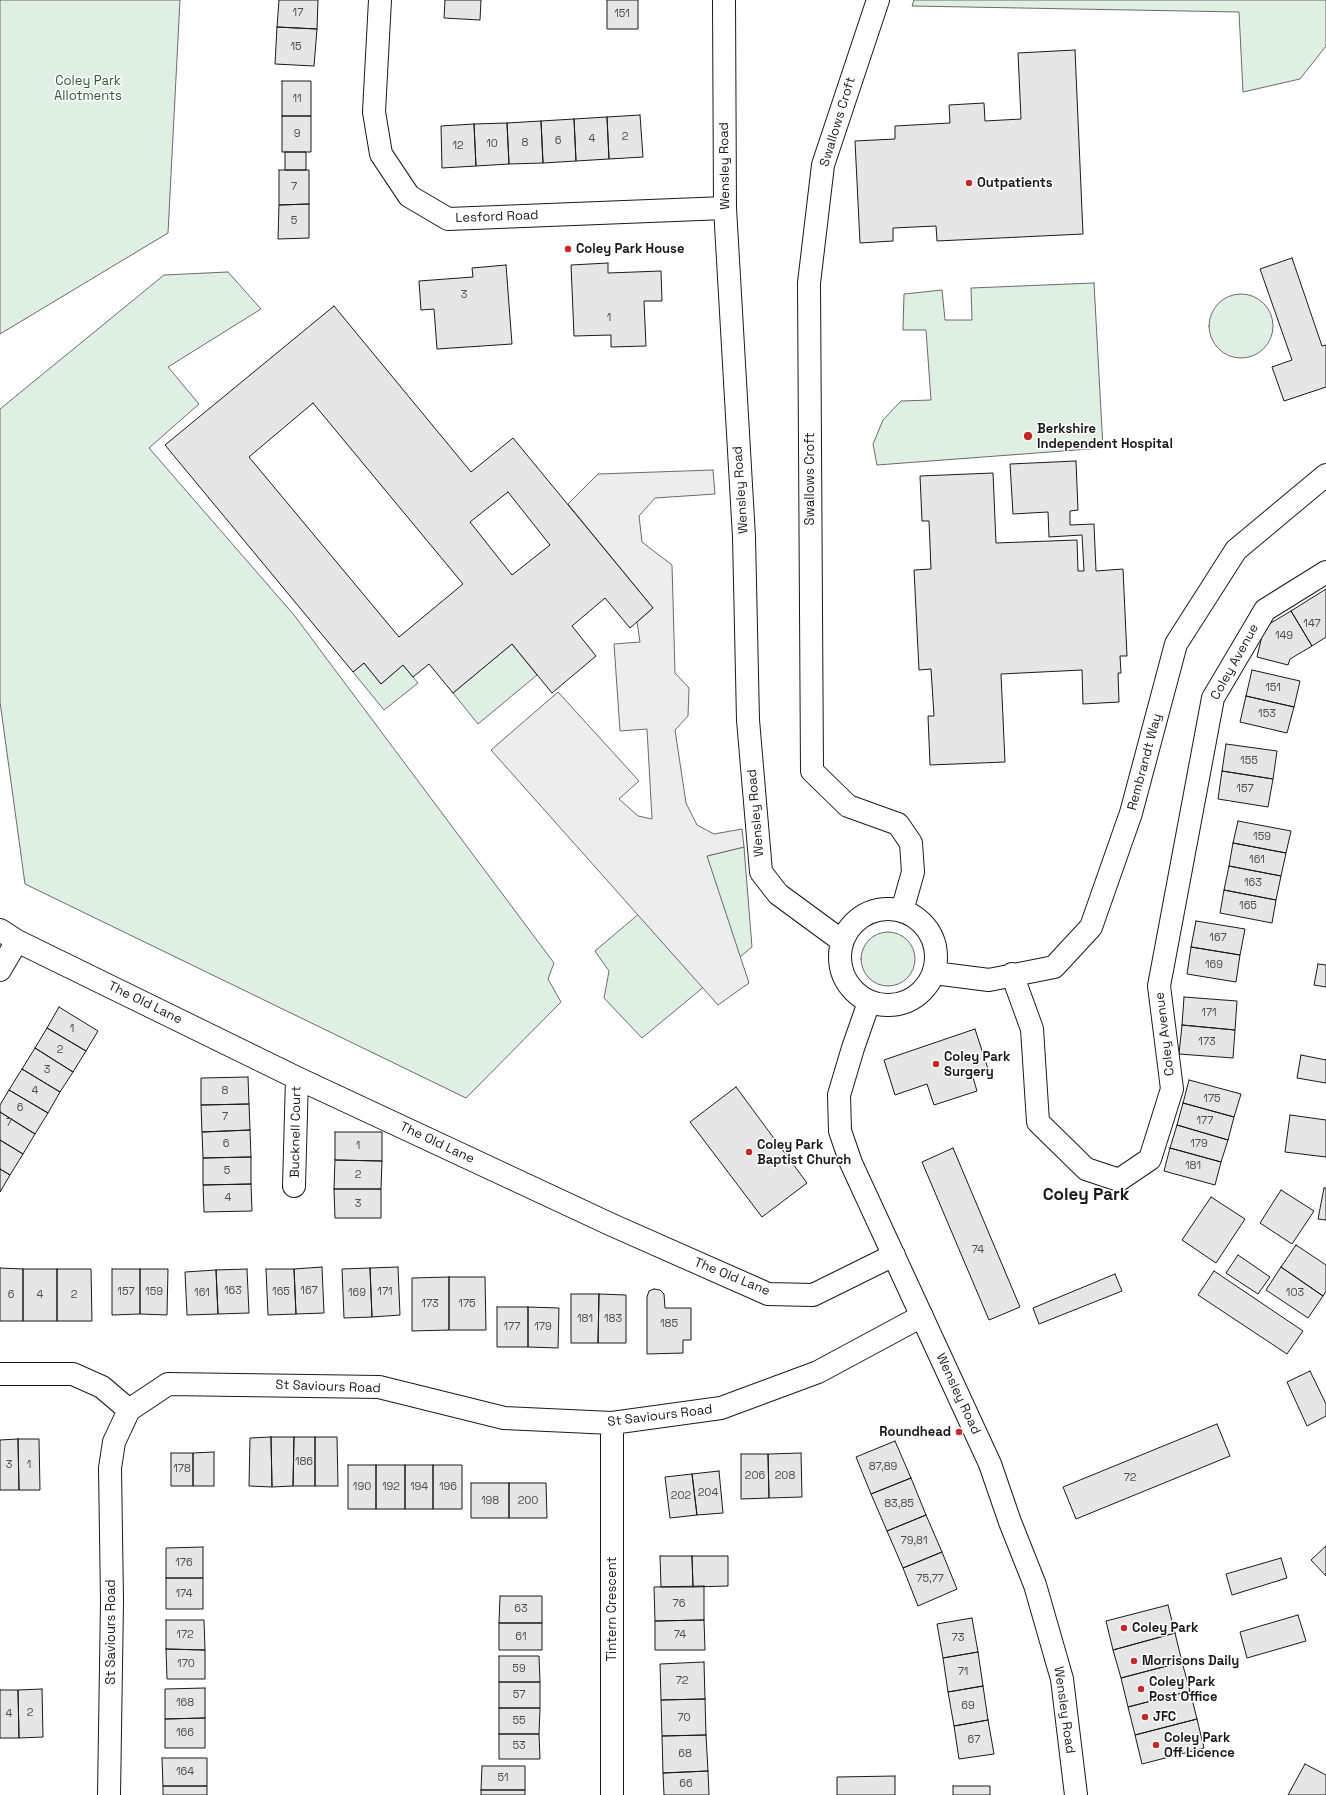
<!DOCTYPE html>
<style>
body{margin:0}
canvas{display:block;background:#fff}
</style>
<canvas width="1326" height="1795"></canvas>
<script>
const ctx = document.querySelector('canvas').getContext('2d');
ctx.lineJoin = 'round';
function fillPath(path, color) { ctx.fillStyle = color; ctx.fill(path, 'evenodd'); }
const poly = rows => new Path2D(rows.map(r => 'M' + r).join(''));
function strokePath(path, color, width, dash) { ctx.strokeStyle = color; ctx.lineWidth = width; ctx.lineCap = dash ? 'butt' : 'round'; ctx.setLineDash(dash || []); ctx.stroke(path); }
function write(font, color, halo, rows, align = 'center') {
  ctx.font = font + ' "Space Grotesk",sans-serif'; ctx.lineWidth = 3; ctx.setLineDash([]); ctx.textBaseline = 'middle'; ctx.strokeStyle = halo; ctx.fillStyle = color; for (const [text, x, y, turn = 0] of rows) {
    ctx.save(); ctx.translate(x, y); ctx.rotate((+turn || 0) * Math.PI / 180); ctx.textAlign = isNaN(turn) ? turn : align; if (halo) ctx.strokeText(text, 0, 0); ctx.fillText(text, 0, 0); ctx.restore();
  }
}
const green = poly([
 [0,0,180,0,168,233,0,334,0,0],
 [914,0,1326,0,1326,46,1300,79,1243,92,1239,12,912,6,914,0],
 [228,272,261,309,168,367,199,404,149,448,294,615,554,963,548,979,561,1002,466,1098,25,884,0,702,0,409,164,275,228,272],
 [1094,283,1103,448,877,465,873,444,883,420,901,401,931,400,926,330,903,330,904,294,942,290,945,320,972,320,971,288,1094,283],
 '1209 326a32 32 0 1 1 64 0a32 32 0 1 1-64 0Z',
 [512,644,537,675,478,724,453,693,512,644],
 [364,663,381,684,403,665,418,683,384,710,353,672,364,663],
 [744,847,752,947,642,1038,604,998,609,971,595,951,707,856,744,847],
 '861 959a27 27 0 1 1 54 0a27 27 0 1 1-54 0Z'
]);
fillPath(green, '#e0efe3');
strokePath(green, '#6a6a6a', 1);
const parking = poly([
 [713,470,715,494,655,498,639,516,642,542,672,565,675,673,689,688,688,716,675,730,686,803,697,825,714,834,742,829,744,847,707,856,749,983,718,1005,491,750,558,692,639,781,619,799,638,816,652,819,647,729,620,731,614,644,640,642,637,622,653,608,568,504,598,474,713,470]
]);
fillPath(parking, '#ededed');
strokePath(parking, '#6a6a6a', 1);
const building = poly([
 [279,0,318,0,317,29,277,27,279,0],
 [445,0,481,0,480,20,444,18,445,0],
 [607,0,638,0,638,29,607,29,607,0],
 [277,27,317,29,314,66,275,64,277,27],
 [1075,50,1083,234,937,241,936,226,893,228,893,241,860,243,855,141,895,139,895,126,950,123,949,105,984,103,985,121,1021,119,1018,53,1075,50],
 [282,81,311,81,311,116,282,116,282,81],
 [640,115,643,157,609,159,607,117,640,115],
 [282,116,311,116,311,152,282,152,282,116],
 [607,117,609,159,576,161,574,119,607,117],
 [574,119,576,161,543,163,541,121,574,119],
 [541,121,543,163,509,164,507,123,541,121],
 [507,123,509,164,476,166,474,124,507,123],
 [474,124,476,166,442,168,441,126,474,124],
 [285,152,306,152,306,170,285,170,285,152],
 [279,170,309,170,309,204,279,205,279,170],
 [309,204,309,238,278,239,279,205,309,204],
 [1292,258,1322,346,1326,345,1326,387,1284,401,1272,367,1292,360,1260,269,1292,258],
 [608,263,608,273,661,271,662,301,644,301,646,346,611,347,611,335,574,336,571,265,608,263],
 [506,265,512,344,437,349,434,309,421,310,419,281,473,277,472,268,506,265],
 [334,306,471,472,513,438,653,608,630,628,605,598,572,626,596,656,552,693,512,644,453,693,429,664,413,677,403,665,381,684,364,663,353,672,165,445,334,306],
 [313,403,463,584,399,637,249,457,313,403],
 [508,492,550,545,512,575,470,522,508,492],
 [1076,461,1078,510,1070,511,1070,525,1094,524,1096,571,1123,569,1127,656,1120,656,1121,673,1118,673,1119,702,1083,704,1082,670,1001,674,1005,762,930,765,928,716,934,716,931,669,919,670,914,570,931,569,929,521,922,521,920,476,993,473,996,543,1077,540,1078,571,1084,571,1082,535,1049,537,1048,512,1013,514,1010,464,1076,461],
 [1326,589,1326,637,1312,646,1291,611,1326,589],
 [1291,611,1312,646,1290,659,1288,665,1257,657,1264,627,1291,611],
 [1252,670,1300,681,1294,707,1246,696,1252,670],
 [1246,696,1294,707,1287,733,1240,722,1246,696],
 [1226,744,1277,751,1273,779,1222,771,1226,744],
 [1222,771,1273,779,1268,807,1218,799,1222,771],
 [1238,821,1291,831,1286,853,1233,843,1238,821],
 [1233,843,1286,853,1281,876,1229,866,1233,843],
 [1229,866,1281,876,1276,900,1224,890,1229,866],
 [1224,890,1276,900,1272,923,1220,913,1224,890],
 [1196,921,1245,929,1240,955,1191,947,1196,921],
 [1191,947,1240,955,1236,982,1187,974,1191,947],
 [1318,964,1326,965,1326,987,1314,985,1318,964],
 [1184,997,1237,1001,1235,1030,1182,1025,1184,997],
 [59,1007,98,1031,86,1051,47,1028,59,1007],
 [1182,1025,1235,1030,1233,1058,1179,1054,1182,1025],
 [47,1028,86,1051,73,1072,35,1048,47,1028],
 [975,1029,988,1069,972,1074,977,1091,934,1105,927,1084,895,1095,884,1060,975,1029],
 [35,1048,73,1072,60,1092,22,1069,35,1048],
 [1301,1055,1326,1060,1326,1083,1297,1078,1301,1055],
 [22,1069,60,1092,48,1113,9,1090,22,1069],
 [248,1077,249,1104,201,1105,201,1078,248,1077],
 [1189,1080,1241,1094,1234,1117,1183,1103,1189,1080],
 [736,1087,807,1183,762,1217,690,1122,736,1087],
 [9,1090,48,1113,35,1134,0,1112,0,1105,9,1090],
 [1183,1103,1234,1117,1228,1140,1177,1125,1183,1103],
 [249,1104,250,1130,202,1132,201,1105,249,1104],
 [0,1112,35,1134,23,1154,0,1140,0,1112],
 [1290,1115,1326,1120,1326,1157,1285,1152,1290,1115],
 [1177,1125,1228,1140,1221,1162,1170,1148,1177,1125],
 [250,1130,251,1157,203,1158,202,1132,250,1130],
 [335,1132,382,1132,382,1161,335,1160,335,1132],
 [0,1140,23,1154,10,1175,0,1169,0,1140],
 [953,1148,1020,1307,989,1320,922,1162,953,1148],
 [1170,1148,1221,1162,1215,1185,1164,1171,1170,1148],
 [251,1157,251,1184,203,1185,203,1158,251,1157],
 [335,1160,382,1161,381,1189,334,1189,335,1160],
 [0,1169,10,1175,0,1192,0,1169],
 [251,1184,252,1211,204,1212,203,1185,251,1184],
 [1324,1188,1326,1188,1326,1220,1318,1219,1324,1188],
 [334,1189,381,1189,381,1218,335,1218,334,1189],
 [1281,1190,1314,1211,1292,1244,1260,1223,1281,1190],
 [1211,1197,1245,1219,1216,1263,1182,1240,1211,1197],
 [1296,1245,1326,1265,1326,1291,1323,1296,1281,1267,1296,1245],
 [1238,1255,1270,1277,1258,1294,1226,1273,1238,1255],
 [322,1267,324,1313,296,1314,294,1269,322,1267],
 [398,1267,400,1315,372,1317,370,1268,398,1267],
 [1281,1267,1323,1296,1308,1318,1266,1290,1281,1267],
 [0,1268,23,1269,23,1321,0,1321,0,1268],
 [370,1268,372,1317,344,1318,342,1269,370,1268],
 [23,1269,57,1269,57,1321,23,1321,23,1269],
 [57,1269,91,1269,92,1321,57,1321,57,1269],
 [112,1269,140,1269,140,1314,112,1315,112,1269],
 [140,1269,168,1269,167,1315,140,1314,140,1269],
 [247,1269,249,1313,218,1314,216,1270,247,1269],
 [266,1269,294,1269,296,1314,268,1315,266,1269],
 [216,1270,218,1314,187,1315,185,1272,216,1270],
 [1214,1271,1303,1331,1287,1354,1198,1295,1214,1271],
 [1115,1274,1122,1291,1039,1324,1033,1308,1115,1274],
 [449,1277,449,1330,412,1331,412,1278,449,1277],
 [449,1277,485,1277,486,1330,449,1330,449,1277],
 [654,1289,660,1290,664,1294,665,1308,691,1308,691,1340,683,1340,683,1353,647,1354,647,1297,649,1291,654,1289],
 [571,1294,599,1294,598,1343,571,1343,571,1294],
 [599,1294,626,1295,626,1343,598,1343,599,1294],
 [497,1307,528,1307,528,1347,497,1347,497,1307],
 [528,1307,559,1308,558,1348,528,1347,528,1307],
 [1310,1371,1326,1404,1326,1416,1307,1426,1287,1382,1310,1371],
 [1217,1424,1230,1456,1076,1519,1063,1487,1217,1424],
 [271,1437,272,1487,249,1486,250,1438,271,1437],
 [271,1437,294,1437,293,1486,272,1487,271,1437],
 [294,1437,315,1437,315,1486,293,1486,294,1437],
 [315,1437,337,1437,338,1486,315,1486,315,1437],
 [18,1439,39,1439,40,1490,19,1490,18,1439],
 [18,1439,19,1490,0,1490,0,1440,18,1439],
 [895,1441,911,1478,871,1494,856,1457,895,1441],
 [214,1452,214,1486,193,1486,193,1453,214,1452],
 [171,1453,193,1453,193,1486,171,1486,171,1453],
 [801,1453,802,1497,769,1498,768,1454,801,1453],
 [741,1454,768,1454,769,1498,741,1499,741,1454],
 [348,1465,376,1465,376,1509,348,1509,348,1465],
 [376,1465,405,1465,405,1509,376,1509,376,1465],
 [405,1465,433,1465,433,1509,405,1509,405,1465],
 [433,1465,462,1465,462,1509,433,1509,433,1465],
 [719,1471,723,1513,697,1515,692,1474,719,1471],
 [692,1474,697,1515,670,1518,665,1477,692,1474],
 [911,1478,926,1515,887,1531,871,1494,911,1478],
 [471,1483,509,1483,509,1518,471,1518,471,1483],
 [509,1483,546,1483,547,1518,509,1518,509,1483],
 [926,1515,942,1552,903,1568,887,1531,926,1515],
 [1326,1546,1326,1576,1311,1560,1326,1546],
 [203,1547,203,1578,166,1578,166,1548,203,1547],
 [942,1552,957,1589,918,1606,903,1568,942,1552],
 [660,1556,692,1556,693,1587,661,1587,660,1556],
 [692,1556,728,1556,728,1586,693,1587,692,1556],
 [1281,1558,1287,1578,1232,1595,1226,1574,1281,1558],
 [166,1578,203,1578,203,1609,166,1609,166,1578],
 [704,1586,704,1620,655,1621,654,1587,704,1586],
 [500,1596,542,1596,542,1623,499,1623,500,1596],
 [1168,1605,1175,1633,1113,1650,1106,1621,1168,1605],
 [1298,1615,1306,1641,1247,1658,1240,1632,1298,1615],
 [972,1618,978,1652,943,1658,937,1624,972,1618],
 [166,1620,204,1620,205,1650,166,1649,166,1620],
 [704,1620,705,1650,655,1650,655,1621,704,1620],
 [499,1623,542,1623,542,1650,499,1650,499,1623],
 [1175,1633,1182,1662,1121,1678,1113,1650,1175,1633],
 [166,1649,205,1650,205,1679,167,1679,166,1649],
 [978,1652,983,1686,948,1692,943,1658,978,1652],
 [499,1656,539,1656,540,1682,499,1682,499,1656],
 [704,1662,705,1699,661,1700,660,1664,704,1662],
 [1182,1662,1190,1691,1128,1707,1121,1678,1182,1662],
 [499,1682,540,1682,540,1708,499,1708,499,1682],
 [983,1686,988,1720,954,1726,948,1692,983,1686],
 [205,1688,205,1718,165,1719,165,1689,205,1688],
 [42,1689,43,1737,19,1738,18,1690,42,1689],
 [0,1690,18,1690,19,1738,0,1738,0,1690],
 [1190,1691,1197,1719,1135,1735,1128,1707,1190,1691],
 [705,1699,706,1735,662,1736,661,1700,705,1699],
 [499,1708,540,1708,539,1734,499,1734,499,1708],
 [205,1718,205,1748,165,1748,165,1719,205,1718],
 [1197,1719,1204,1748,1142,1764,1135,1735,1197,1719],
 [988,1720,994,1754,959,1759,954,1726,988,1720],
 [499,1734,539,1734,540,1759,499,1759,499,1734],
 [706,1735,708,1771,663,1773,662,1736,706,1735],
 [162,1758,207,1758,207,1786,163,1786,162,1758],
 [1305,1764,1326,1775,1326,1795,1288,1795,1305,1764],
 [482,1766,525,1766,525,1790,481,1790,482,1766],
 [708,1771,709,1795,664,1795,663,1773,708,1771],
 [895,1776,895,1795,837,1795,837,1777,895,1776],
 [163,1786,207,1786,207,1795,163,1795,163,1786],
 [953,1786,990,1786,990,1795,953,1795,953,1786],
 [481,1790,525,1790,525,1795,481,1795,481,1790]
]);
fillPath(building, '#e6e6e6');
strokePath(building, '#1a1a1a', 1);
const minor = poly([
 [380,0,374,112,381,154,409,196,448,219,725,208],
 [724,0,725,208,744,537,748,720,761,872,778,894,842,941],
 [878,0,823,165,809,283,812,771,848,806,898,824,911,843,913,872,902,911],
 '840 957a48 48 0 1 1 96 0a48 48 0 1 1-96 0Z',
 [0,930,17,941],
 [0,970,17,941,297,1078,612,1225,768,1294,813,1295,894,1255],
 [934,973,989,980,1054,967,1091,927,1131,813,1176,644,1236,550,1326,475],
 [1012,974,1032,1029,1038,1122,1086,1169,1119,1180,1150,1159,1172,1089,1159,986,1213,698,1265,610,1326,572],
 [869,1002,853,1048,839,1095,840,1131,851,1163,990,1464,1010,1522,1035,1585,1062,1679,1076,1795],
 [294,1186,297,1078],
 [0,1374,73,1374,102,1387,129,1410],
 [612,1423,612,1795],
 [109,1795,112,1601,110,1468,114,1442,129,1410,168,1384,379,1387,504,1418,612,1423,721,1408,818,1372,922,1316]
]);
strokePath(minor, '#1a1a1a', 24);
strokePath(minor, '#fff', 22);
for (const [x, y, r, color] of [
 [969,183,4,"#c62828"],
 [568,249,4,"#c62828"],
 [1028,436,5,"#c62828"],
 [936,1064,4,"#c62828"],
 [749,1152,4,"#c62828"],
 [959,1432,4,"#c62828"],
 [1124,1628,4,"#c62828"],
 [1134,1661,4,"#c62828"],
 [1141,1689,4,"#c62828"],
 [1145,1717,4,"#c62828"],
 [1156,1745,4,"#c62828"]
]) { const dot = new Path2D(); dot.arc(x, y, r, 0, 2 * Math.PI); ctx.fillStyle = color; ctx.fill(dot); strokePath(dot, '#fff', 1.5); }
write('11px', '#4d4d4d', null, [
 ["17",298,13],
 ["151",622,14],
 ["15",296,47],
 ["11",297,99],
 ["9",297,134],
 ["2",625,137],
 ["4",592,139],
 ["6",558,141],
 ["8",525,143],
 ["10",492,144],
 ["12",458,146],
 ["7",294,187],
 ["5",294,221],
 ["3",464,295],
 ["1",609,318],
 ["147",1312,624],
 ["149",1284,636],
 ["151",1273,688],
 ["153",1267,714],
 ["155",1249,761],
 ["157",1245,789],
 ["159",1262,837],
 ["161",1257,860],
 ["163",1253,883],
 ["165",1248,906],
 ["167",1218,938],
 ["169",1214,965],
 ["171",1209,1013],
 ["1",72,1029],
 ["173",1207,1042],
 ["2",60,1050],
 ["3",47,1070],
 ["4",35,1091],
 ["8",225,1091],
 ["175",1212,1099],
 ["6",20,1108],
 ["7",225,1117],
 ["177",1205,1121],
 ["7",9,1123],
 ["6",226,1144],
 ["179",1199,1144],
 ["1",358,1146],
 ["181",1193,1166],
 ["5",227,1171],
 ["2",358,1175],
 ["4",228,1198],
 ["3",358,1204],
 ["74",978,1250],
 ["163",233,1291],
 ["167",309,1291],
 ["157",126,1292],
 ["159",154,1292],
 ["165",281,1292],
 ["171",385,1292],
 ["161",202,1293],
 ["169",357,1293],
 ["103",1295,1293],
 ["6",11,1295],
 ["4",40,1295],
 ["2",74,1295],
 ["173",430,1304],
 ["175",467,1304],
 ["181",585,1319],
 ["183",613,1319],
 ["185",669,1324],
 ["177",512,1327],
 ["179",543,1327],
 ["186",304,1462],
 ["3",9,1465],
 ["1",29,1465],
 ["87,89",883,1467],
 ["178",182,1469],
 ["206",755,1476],
 ["208",785,1476],
 ["72",1130,1478],
 ["190",362,1487],
 ["192",391,1487],
 ["194",419,1487],
 ["196",448,1487],
 ["204",708,1493],
 ["202",681,1496],
 ["198",490,1501],
 ["200",528,1501],
 ["83,85",899,1504],
 ["79,81",914,1541],
 ["176",184,1563],
 ["75,77",930,1579],
 ["174",184,1594],
 ["76",679,1604],
 ["63",521,1609],
 ["172",185,1635],
 ["74",680,1635],
 ["61",521,1637],
 ["73",958,1638],
 ["170",186,1664],
 ["59",519,1669],
 ["71",963,1672],
 ["72",682,1681],
 ["57",519,1695],
 ["168",185,1703],
 ["69",968,1706],
 ["2",30,1713],
 ["4",9,1714],
 ["70",684,1718],
 ["55",519,1721],
 ["166",185,1733],
 ["67",974,1740],
 ["53",519,1746],
 ["68",685,1754],
 ["164",185,1772],
 ["51",503,1778],
 ["66",686,1784]
]);
write('13px', '#2b5a34', '#fff', [
 ["Coley Park",88,81],
 ["Allotments",88,96]
]);
write('13px', '#1a1a1a', '#fff', [
 ["Swallows Croft",838,122,-73],
 ["Wensley Road",725,166,-91],
 ["Lesford Road",497,217,-2],
 ["Swallows Croft",810,479,-90],
 ["Wensley Road",741,490,-94],
 ["Coley Avenue",1235,662,-61],
 ["Rembrandt Way",1145,762,-75],
 ["Wensley Road",756,813,-95],
 ["The Old Lane",145,1003,26],
 ["Coley Avenue",1165,1034,-97],
 ["Bucknell Court",296,1132,-89],
 ["The Old Lane",437,1143,25],
 ["The Old Lane",732,1277,22],
 ["St Saviours Road",328,1387,2],
 ["Wensley Road",958,1394,65],
 ["St Saviours Road",660,1416,-7],
 ["Tintern Crescent",612,1609,-90],
 ["St Saviours Road",111,1632,-90],
 ["Wensley Road",1064,1710,82]
]);
write('bold 13px', '#1a1a1a', '#fff', [
 ["Outpatients",977,183],
 ["Coley Park House",576,249],
 ["Berkshire",1037,429],
 ["Independent Hospital",1037,444],
 ["Coley Park",944,1057],
 ["Surgery",944,1072],
 ["Coley Park",757,1145],
 ["Baptist Church",757,1160],
 ["Roundhead",951,1432,"right"],
 ["Coley Park",1132,1628],
 ["Morrisons Daily",1142,1661],
 ["Coley Park",1149,1682],
 ["Post Office",1149,1697],
 ["JFC",1153,1717],
 ["Coley Park",1164,1738],
 ["Off Licence",1164,1753]
], 'left');
write('bold 17px', '#1a1a1a', '#fff', [
 ["Coley Park",1086,1195]
]);
</script>
